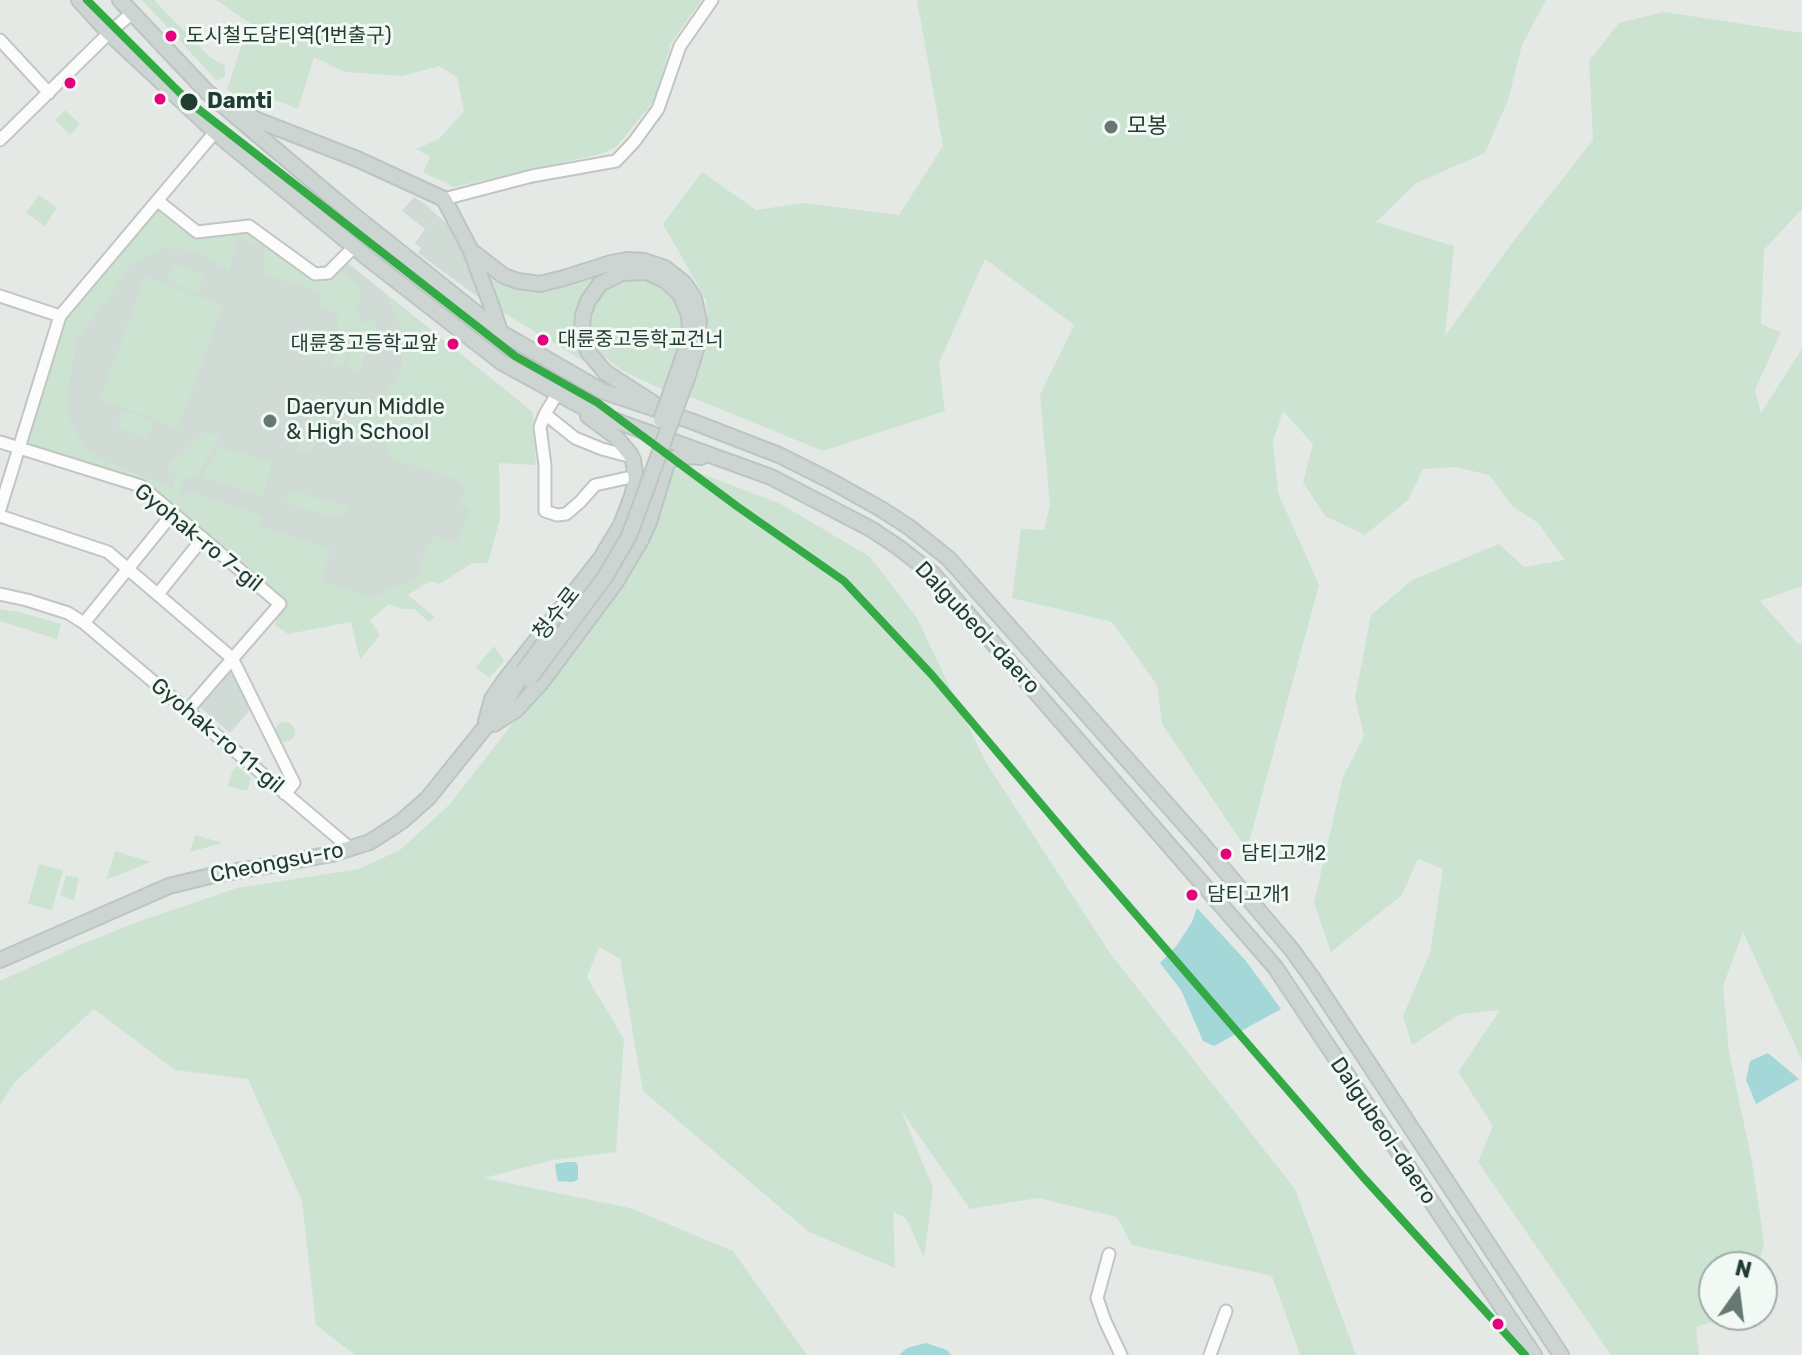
<!DOCTYPE html>
<meta charset="utf-8">
<style>
body{margin:0}
#map{position:relative;width:1802px;height:1355px;overflow:hidden;background:#e4e9e6;font-family:Rubik,sans-serif}
canvas{display:block}
.north{position:absolute;left:1698px;top:1251px;width:80px;height:80px;box-sizing:border-box;background:#f2f8f4;border:2px solid #9eada6;border-radius:50%;rotate:14deg;font-size:22px;font-weight:700;line-height:32px;text-align:center;color:#213d32}
.north::after{content:'';display:block;margin:auto;width:28px;height:36px;background:#657971;clip-path:polygon(50% 0,100% 100%,50% 72%,0 100%)}
</style>
<div id="map">
<canvas width="1802" height="1355"></canvas>
<div class="north">N</div>
</div>
<script>
const ctx = document.querySelector('canvas').getContext('2d');
ctx.lineJoin = 'round';
function fillPath(path, color) { ctx.fillStyle = color; ctx.fill(path, 'evenodd'); }
const poly = rows => new Path2D(rows.map(r => 'M' + r).join(''));
function strokePath(path, color, width, dash) { ctx.strokeStyle = color; ctx.lineWidth = width; ctx.lineCap = dash ? 'butt' : 'round'; ctx.setLineDash(dash || []); ctx.stroke(path); }
function write(font, color, halo, rows, align = 'center') {
  ctx.font = font + ' Rubik,"Noto Sans KR",sans-serif'; ctx.lineWidth = 6; ctx.setLineDash([]); ctx.textBaseline = 'middle'; ctx.strokeStyle = halo; ctx.fillStyle = color; for (const [text, x, y, turn = 0] of rows) {
    ctx.save(); ctx.translate(x, y); ctx.rotate((+turn || 0) * Math.PI / 180); ctx.textAlign = isNaN(turn) ? turn : align; if (halo) ctx.strokeText(text, 0, 0); ctx.fillText(text, 0, 0); ctx.restore();
  }
}
fillPath(poly([
 [414,197,424,203,448,225,465,256,482,296,478,297,418,253,421,248,415,243,425,229,402,211],
 [156,208,196,234,246,229,323,283,344,260,523,404,463,547,426,582,374,606,286,602,143,483,28,447,66,314],
 [227,668,240,685,250,710,230,733,201,708,199,701]
]), '#d1dbd6');
fillPath(poly([
 [142,0,154,0,210,57,225,66,225,76,217,81],
 [216,0,702,0,671,43,656,98,617,146,604,153,454,187,423,172,430,157,416,149,439,139,464,111,457,77,439,66,403,76,344,72,314,57,298,109,265,96,262,101,248,101,227,90,241,47,260,30],
 [917,0,1546,0,1522,45,1508,100,1485,153,1416,183,1376,222,1454,246,1445,336,1512,243,1593,140,1589,61,1619,23,1664,12,1802,33,1802,209,1764,250,1761,324,1781,332,1755,390,1761,413,1802,349,1802,586,1760,601,1798,644,1802,643,1802,1060,1743,932,1723,986,1729,1052,1752,1162,1764,1242,1759,1267,1714,1267,1714,1315,1735,1315,1696,1327,1699,1355,1611,1355,1478,1162,1493,1126,1458,1072,1500,1010,1460,1014,1412,1045,1403,1016,1430,953,1443,869,1418,859,1402,895,1331,952,1314,903,1343,777,1364,736,1355,698,1371,615,1412,580,1499,544,1524,567,1565,560,1538,523,1512,506,1489,475,1455,467,1423,469,1408,500,1365,535,1325,516,1303,482,1313,444,1283,411,1273,441,1278,493,1319,585,1247,850,1162,724,1157,685,1112,622,1012,598,1021,529,1044,530,1050,506,1040,395,1074,325,985,259,939,363,945,411,823,451,688,396,706,350,708,323,706,300,663,224,702,172,756,210,803,203,899,215,943,146],
 [65,110,80,124,70,135,55,120],
 [39,195,57,208,45,226,26,213],
 [156,208,164,208,196,234,246,229,323,283,337,268,360,287,360,305,355,309,364,324,373,318,380,337,375,348,353,337,338,329,338,315,320,305,323,292,264,275,264,245,239,238,229,271,195,250,162,248,132,264,76,341,69,382,68,417,83,446,108,463,173,488,176,474,169,471,169,463,185,452,203,432,220,436,198,475,184,479,178,501,188,492,261,516,259,526,331,549,321,581,372,598,398,585,406,584,422,576,457,542,470,509,460,505,466,486,458,483,458,480,393,459,387,454,389,444,368,439,365,447,336,436,358,404,383,397,401,371,405,340,398,319,385,295,533,412,536,465,499,463,500,519,488,563,473,563,439,584,430,581,408,595,435,617,429,622,414,609,403,609,389,604,370,620,380,635,360,660,351,622,288,634,275,625,278,614,286,602,143,483,28,447,26,441,66,314],
 [174,264,204,276,198,293,167,281],
 [485,267,505,282,604,270,585,292,577,317,590,361,587,363,499,310],
 [641,276,665,284,677,298,684,317,683,343,666,391,621,370,599,352,590,325,596,299,615,280],
 [145,277,223,305,178,428,100,399],
 [308,328,320,331,313,358,300,354],
 [323,332,336,336,328,362,315,359],
 [339,337,352,341,344,367,332,364],
 [355,342,367,346,360,372,347,368],
 [316,394,342,402,308,454,298,450],
 [123,410,154,422,147,439,117,427],
 [219,447,272,462,263,496,203,476],
 [670,466,687,468,781,504,870,557,917,618,985,761,1110,953,1295,1189,1356,1355,1300,1355,1272,1276,1132,1245,1117,1217,1038,1198,970,1209,901,1110,933,1188,924,1258,906,1218,893,1212,895,1268,809,1232,643,1091,620,959,599,947,587,977,624,1039,616,1152,553,1160,484,1178,630,1208,733,1251,807,1355,355,1355,316,1325,302,1201,248,1079,175,1070,94,1009,14,1083,0,1105,0,981,75,947,140,921,237,888,359,869,400,850,449,805,585,631],
 [290,490,348,507,343,514,322,514,286,503],
 [434,536,454,542,423,573,419,572,426,547,432,542],
 [0,609,19,612,61,624,57,639,0,621],
 [494,646,504,661,489,678,476,667],
 '275 732a10 10 0 1 1 20 0a10 10 0 1 1-20 0Z',
 [237,766,251,778,247,791,228,786,232,772],
 [195,835,223,843,190,852],
 [115,851,151,862,106,880],
 [39,864,63,870,52,910,28,904],
 [66,875,79,878,74,900,60,896]
]), '#cde3d1');
fillPath(poly([
 [1197,908,1246,961,1281,1009,1214,1046,1203,1041,1181,990,1160,963,1177,945,1192,922],
 [1768,1053,1799,1079,1756,1104,1746,1080,1750,1061],
 [567,1162,576,1162,578,1166,578,1180,572,1182,558,1181,556,1173,555,1164],
 [926,1343,947,1350,951,1355,899,1355,907,1348]
]), '#a4d8d8');
const minor = poly([
 [0,40,49,93],
 [0,140,109,33,132,13],
 [444,199,532,176,616,161,634,142,658,109,680,46,712,0],
 [158,201,197,232,249,226,315,274,328,273,354,247],
 [0,296,60,316],
 [557,394,545,414,540,427,545,465,545,511,557,515,566,514,580,502,595,485,636,476],
 [545,414,575,438,602,449,632,457],
 [0,442,141,486,280,604,187,711],
 [0,509,60,316,215,132],
 [0,516,108,552,232,658,294,783,285,794],
 [0,594,27,600,68,613,84,623,351,849],
 [158,594,203,538],
 [84,623,173,513],
 [1109,1254,1097,1298,1105,1321,1121,1355],
 [1210,1355,1226,1311]
]);
const major = poly([
 [79,0,109,33,215,132,370,260,501,362,594,413,771,477,871,529,898,547,933,574,1275,967,1534,1355],
 [120,0,207,92,346,209,500,332,602,391,691,421,779,455,831,481,881,509,909,527,949,559,1203,845,1292,950,1313,979,1561,1355],
 [240,111,257,120,357,159,444,199,470,249,493,310,500,332],
 [473,252,504,276,518,281,540,284,564,278,611,263,627,260,644,261,665,268,684,283,694,298,699,321,697,347,687,378],
 [653,403,605,372,589,353,584,341,582,329,583,315,588,301,600,284,622,273,647,272,666,281,680,294,689,315,690,330,686,349,677,375],
 [486,721,492,699,505,680,601,558,621,525,632,496,636,479,633,460,630,454,615,436,588,416],
 [494,724,516,710,540,684,616,582,641,540,649,522,667,463,674,458,686,456,701,457],
 [0,960,169,886,210,876,332,854,370,842,402,821,428,798,507,700,523,672]
]);
strokePath(minor, '#c1c6c3', 15);
strokePath(major, '#bcc5c2', 18);
strokePath(minor, '#fbfcfb', 11);
strokePath(major, '#cdd5d2', 14);
const majorBridge = poly([
 [661,420,677,375],
 [523,672,545,642],
 [530,678,605,577,629,536,687,378]
]);
strokePath(majorBridge, '#bcc5c2', 18, []);
strokePath(majorBridge, '#cdd5d2', 14);
strokePath(poly([
 [87,0,188,101,515,356,598,403,738,507,844,581,932,675,1081,851,1363,1177,1525,1355]
]), '#33aa46', 8);
for (const [x, y, r, color] of [
 [171,36,7,"#e5007d"],
 [70,83,7,"#e5007d"],
 [160,99,7,"#e5007d"],
 [189,102,10,"#213d32"],
 [1111,127,8,"#657971"],
 [543,340,7,"#e5007d"],
 [453,344,7,"#e5007d"],
 [270,421,8,"#657971"],
 [1226,854,7,"#e5007d"],
 [1192,895,7,"#e5007d"],
 [1498,1324,7,"#e5007d"]
]) { const dot = new Path2D(); dot.arc(x, y, r, 0, 2 * Math.PI); ctx.fillStyle = color; ctx.fill(dot); strokePath(dot, '#f2f8f4', 3); }
write('20px', '#213d32', '#f2f8f4', [
 ["도시철도담티역(1번출구)",186,36],
 ["대륜중고등학교건너",558,340],
 ["대륜중고등학교앞",438,344,"right"],
 ["담티고개2",1241,854],
 ["담티고개1",1207,895]
], 'left');
write('bold 22px', '#213d32', '#f2f8f4', [
 ["Damti",207,102]
], 'left');
write('22px', '#213d32', '#f2f8f4', [
 ["모봉",1127,127],
 ["Daeryun Middle",286,408],
 ["& High School",286,433]
], 'left');
write('22px', '#213d32', '#f2f8f4', [
 ["Gyohak-ro 7-gil",198,538,39],
 ["청수로",557,614,-52],
 ["Dalgubeol-daero",977,628,47],
 ["Gyohak-ro 11-gil",217,736,40],
 ["Cheongsu-ro",277,863,-11],
 ["Dalgubeol-daero",1383,1131,56]
]);
</script>
